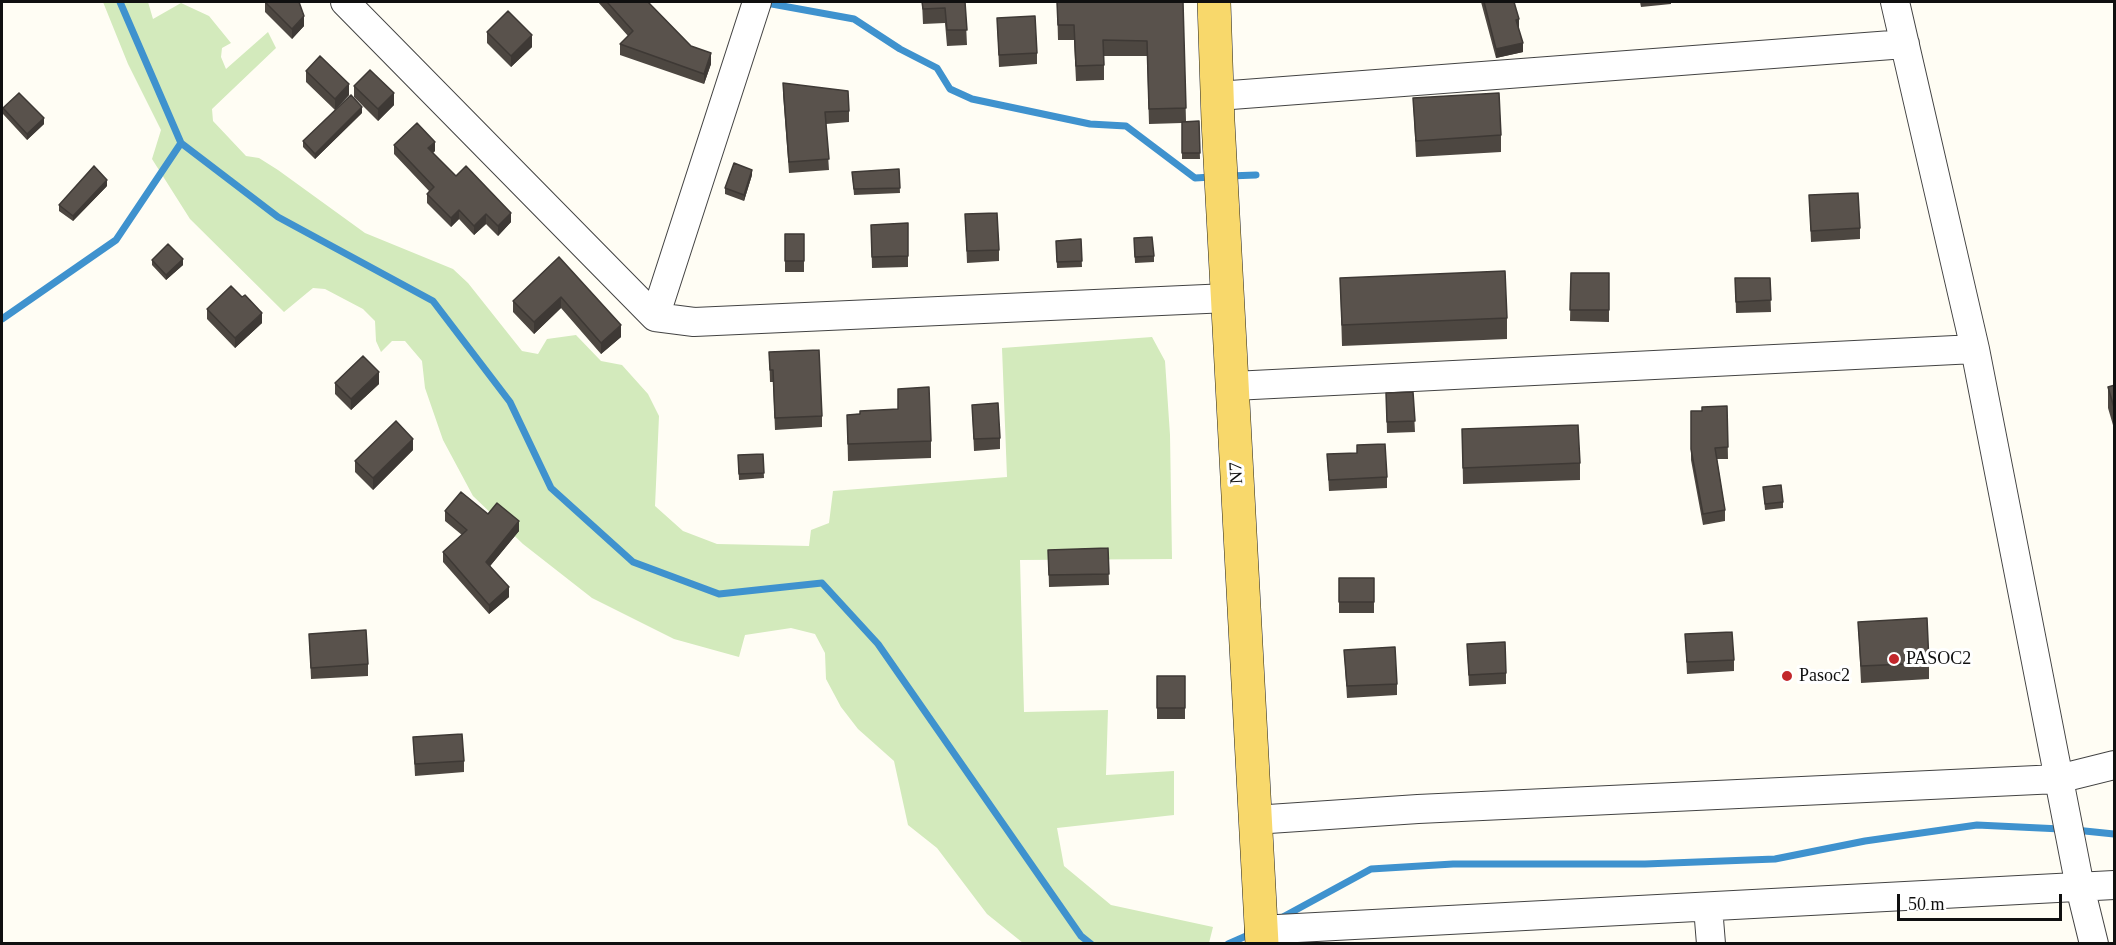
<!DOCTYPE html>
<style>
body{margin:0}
#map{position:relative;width:2116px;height:945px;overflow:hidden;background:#fffdf4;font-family:"Times New Roman",serif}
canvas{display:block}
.frame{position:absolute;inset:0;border:3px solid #101010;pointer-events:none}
.scale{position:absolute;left:1897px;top:894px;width:165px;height:27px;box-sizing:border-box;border:3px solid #101010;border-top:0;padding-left:8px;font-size:18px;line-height:21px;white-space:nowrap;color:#101010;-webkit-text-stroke:4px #fff;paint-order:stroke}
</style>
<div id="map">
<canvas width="2116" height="945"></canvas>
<div class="frame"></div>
<div class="scale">50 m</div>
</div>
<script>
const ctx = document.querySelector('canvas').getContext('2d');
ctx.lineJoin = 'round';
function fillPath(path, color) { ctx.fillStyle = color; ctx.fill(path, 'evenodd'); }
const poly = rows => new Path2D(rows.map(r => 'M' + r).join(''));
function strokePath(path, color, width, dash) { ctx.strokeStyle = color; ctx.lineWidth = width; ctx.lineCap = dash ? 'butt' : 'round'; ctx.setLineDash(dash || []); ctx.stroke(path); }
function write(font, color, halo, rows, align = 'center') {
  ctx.font = font + ' "Times New Roman",serif'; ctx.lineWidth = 6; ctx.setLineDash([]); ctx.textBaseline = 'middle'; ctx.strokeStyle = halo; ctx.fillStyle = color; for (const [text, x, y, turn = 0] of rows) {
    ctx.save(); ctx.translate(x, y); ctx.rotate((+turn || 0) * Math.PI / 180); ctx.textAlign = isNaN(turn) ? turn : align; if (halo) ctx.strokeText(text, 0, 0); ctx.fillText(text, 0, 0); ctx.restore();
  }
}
fillPath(poly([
 [103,2,148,2,153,19,181,3,209,16,231,43,222,48,221,57,226,69,268,32,276,48,212,109,213,121,246,156,259,158,278,170,365,233,453,269,468,283,522,351,538,354,547,339,576,335,601,361,622,365,648,394,659,416,655,506,683,531,717,544,809,546,811,530,829,523,833,491,1007,477,1002,348,1152,337,1165,361,1170,435,1172,559,1020,560,1024,712,1108,710,1106,775,1174,771,1174,815,1057,828,1064,866,1111,905,1213,927,1209,943,1023,943,987,914,937,848,908,825,894,761,858,729,841,707,826,679,825,653,815,634,791,628,745,635,739,657,674,639,592,598,523,544,473,496,443,440,425,388,422,361,405,341,392,341,381,352,376,341,375,321,363,309,325,289,313,288,284,312,190,219,152,159,161,130,128,64]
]), '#d3eabc');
strokePath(poly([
 [120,2,181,143,278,217,433,301,510,402,551,488,633,562,719,594,822,583,878,644,1081,936,1091,944],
 [761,2,854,19,900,49,937,68,950,89,972,99,1090,124,1126,126,1195,178,1212,177],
 [1229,176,1256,175],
 [2,319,116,240,181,143],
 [2075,830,2114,834],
 [1281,918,1371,869,1453,864,1645,864,1775,859,1865,841,1977,825,2061,829],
 [1228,944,1253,933]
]), '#3f92ce', 7);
const minor = poly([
 [345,2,655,317],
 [757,2,655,317,694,322,1228,298],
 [1895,2,1975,349,2080,887,2094,944],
 [1218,96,1905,44],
 [1233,386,1975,349],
 [1254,820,1418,809,2058,779,2114,765],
 [1708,907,1711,944],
 [1259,930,2114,885]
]);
const major = poly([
 [1214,2,1218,121,1262,944]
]);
strokePath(minor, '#434343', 30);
strokePath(major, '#212121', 34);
strokePath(minor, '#fff', 28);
strokePath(major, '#f8d86b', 33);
fillPath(poly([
 [265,2,304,26,292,39,265,12],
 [598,2,648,2,691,46,711,64,704,84,620,55,620,44,628,36],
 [922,2,965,2,967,45,947,46,945,23,923,24],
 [1057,2,1183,2,1186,121,1199,121,1200,159,1182,159,1182,123,1149,124,1147,56,1104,56,1104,80,1076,81,1074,40,1058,40],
 [1481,2,1514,2,1523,52,1496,58],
 [1640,2,1671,2,1671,4,1641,7],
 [997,18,1037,53,1037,64,999,67],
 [487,32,532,47,511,67,487,43],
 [306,71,349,95,335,110,306,82],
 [783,83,849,111,849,122,826,124,829,170,789,173,783,94],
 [354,86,394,105,378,121,354,97],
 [1413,98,1501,135,1501,152,1416,157],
 [3,108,44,124,27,140,3,114],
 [362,113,315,159,303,147,303,141],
 [394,145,435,151,432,153,456,176,511,222,498,236,486,224,474,235,459,219,451,227,427,203,427,194,429,191,394,154],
 [899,169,900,193,854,195,852,172],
 [752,175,744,201,725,194,725,188],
 [107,186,73,221,59,211,59,205],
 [1809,195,1860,228,1860,239,1811,242],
 [965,214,999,250,999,261,967,263],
 [908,223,908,267,872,268,871,225],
 [785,234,804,234,804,272,785,272],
 [1081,239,1082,267,1057,268,1056,241],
 [1134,244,1154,256,1154,262,1135,263],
 [559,257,621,337,601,354,561,308,534,334,513,312,513,301],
 [152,260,183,265,166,280,152,265],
 [1571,273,1609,273,1609,322,1570,321],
 [1340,278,1507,318,1507,339,1342,346],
 [1735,278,1770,278,1771,312,1736,313],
 [207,309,262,323,235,348,207,319],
 [769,352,822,416,822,427,775,430,773,382,770,382],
 [335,383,379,384,351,410,335,394],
 [2115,385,2115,432,2108,408,2108,387],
 [898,389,931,441,931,458,848,461,847,415,898,409],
 [1413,392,1415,432,1387,433,1386,393],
 [972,405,1000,438,1000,449,974,451],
 [1727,406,1728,459,1717,459,1725,510,1725,521,1703,525,1691,460,1691,411,1702,411],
 [1462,429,1580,463,1580,480,1463,484],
 [413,450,373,490,355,472,355,461],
 [763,454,764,478,739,480,738,455],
 [1327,454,1387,477,1387,488,1329,491],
 [1763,487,1783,502,1783,508,1765,510],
 [445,511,488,514,519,531,490,566,509,597,489,614,443,562,443,552,462,535,445,521],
 [1108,548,1109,585,1049,587,1048,550],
 [1339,578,1374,578,1374,613,1339,613],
 [1858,622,1929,663,1929,679,1861,683],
 [2113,630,2115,630,2115,656,2113,652],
 [309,634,368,664,368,676,311,679],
 [1685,634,1734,660,1734,671,1687,674],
 [1467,644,1506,673,1506,684,1469,686],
 [1344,650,1397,684,1397,695,1347,698],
 [1157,676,1185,676,1185,719,1157,719],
 [413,737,464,761,464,772,415,776]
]), '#4d4741');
fillPath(poly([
 [304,16,304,26,292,39,292,29],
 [1519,19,1519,29,1516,30,1516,20],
 [532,35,532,47,511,67,511,56],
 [1523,43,1523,52,1496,58,1496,49],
 [711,53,711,64,704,84,704,74],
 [349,84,349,95,335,110,335,99],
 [394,93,394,105,378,121,378,109],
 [362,107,362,113,315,159,315,154],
 [44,118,44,124,27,140,27,134],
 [435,142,435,151,428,158,428,148],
 [752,170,752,175,744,201,744,195],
 [107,180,107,186,73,221,73,216],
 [459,210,459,219,451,227,451,218],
 [511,213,511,222,498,236,498,226],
 [486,214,486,224,474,235,474,226],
 [183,259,183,265,166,280,166,275],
 [561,297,561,308,534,334,534,322],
 [262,313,262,323,235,348,235,338],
 [621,325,621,337,601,354,601,343],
 [379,372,379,384,351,410,351,399],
 [413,439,413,450,373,490,373,478],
 [519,521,519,531,486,571,486,562],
 [509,587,509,597,489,614,489,605]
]), '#3e3935');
const building = poly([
 [265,2,299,2,304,16,292,29,265,2],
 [607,2,648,2,691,46,711,53,704,74,620,44,633,31,607,2],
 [922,2,965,2,967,30,947,30,945,8,923,9,922,2],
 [1057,2,1183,2,1186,108,1149,109,1147,41,1103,40,1104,65,1076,66,1074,25,1058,25,1057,2],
 [1484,2,1514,2,1519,19,1516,20,1523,43,1496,49,1484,2],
 [508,11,532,35,511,56,487,32,508,11],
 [1035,16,1037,53,999,55,997,18,1035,16],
 [320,56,349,84,335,99,306,71,320,56],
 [370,70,394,93,378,109,354,86,370,70],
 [783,83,848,91,849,111,825,112,829,159,789,162,783,83],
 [19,93,44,118,27,134,3,108,19,93],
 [1499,93,1501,135,1416,141,1413,98,1499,93],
 [351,95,362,107,315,154,303,141,351,95],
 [1199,121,1200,153,1182,153,1182,122,1199,121],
 [417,123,435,142,428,148,456,176,466,166,511,213,498,226,486,214,474,226,459,210,451,218,427,194,434,187,394,145,417,123],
 [734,163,752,170,744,195,725,188,734,163],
 [94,166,107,180,73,216,59,205,94,166],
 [899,169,900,188,854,189,852,172,899,169],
 [1858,193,1860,228,1811,231,1809,195,1858,193],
 [997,213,999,250,967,251,965,214,997,213],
 [908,223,908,256,872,257,871,225,908,223],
 [785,234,804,234,804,261,785,261,785,234],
 [1152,237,1154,256,1135,257,1134,238,1152,237],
 [1081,239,1082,261,1057,262,1056,241,1081,239],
 [168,244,183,259,166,275,152,260,168,244],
 [559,257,621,325,601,343,561,297,534,322,513,301,559,257],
 [1505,271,1507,318,1342,325,1340,278,1505,271],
 [1571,273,1609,273,1609,310,1570,310,1571,273],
 [1735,278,1770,278,1771,300,1736,302,1735,278],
 [231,286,242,297,245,295,262,313,235,338,207,309,231,286],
 [819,350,822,416,775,418,773,370,770,370,769,352,819,350],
 [363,356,379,372,351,399,335,383,363,356],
 [2115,385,2115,411,2108,387,2115,385],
 [929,387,931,441,848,444,847,415,860,414,860,411,898,409,898,389,929,387],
 [1413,392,1415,421,1387,422,1386,393,1413,392],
 [998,403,1000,438,974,439,972,405,998,403],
 [1727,406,1728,447,1715,448,1725,510,1703,514,1691,449,1691,411,1702,411,1702,407,1727,406],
 [396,421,413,439,373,478,355,461,396,421],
 [1578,425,1580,463,1463,468,1462,429,1578,425],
 [1385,444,1387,477,1329,480,1327,454,1357,453,1357,445,1385,444],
 [763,454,764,473,739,474,738,455,763,454],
 [1781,485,1783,502,1765,504,1763,487,1781,485],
 [461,492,488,514,497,503,519,521,486,562,509,587,489,605,443,552,467,530,445,511,461,492],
 [1108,548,1109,574,1049,575,1048,550,1108,548],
 [1339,578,1374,578,1374,602,1339,602,1339,578],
 [1927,618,1929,663,1861,666,1858,622,1927,618],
 [366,630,368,664,311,668,309,634,366,630],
 [1732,632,1734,660,1687,662,1685,634,1732,632],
 [1505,642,1506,673,1469,675,1467,644,1505,642],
 [1395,647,1397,684,1347,686,1344,650,1395,647],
 [1157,676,1185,676,1185,708,1157,708,1157,676],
 [462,734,464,761,415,764,413,737,462,734]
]);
fillPath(building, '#59524c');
strokePath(building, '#3e3935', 1.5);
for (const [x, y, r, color] of [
 [1894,659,6,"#c2272c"],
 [1787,676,6,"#c2272c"]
]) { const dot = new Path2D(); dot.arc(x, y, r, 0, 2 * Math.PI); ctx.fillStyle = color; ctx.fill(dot); strokePath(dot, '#fff', 2); }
write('18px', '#101010', '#fff', [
 ["N7",1237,473,-93]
]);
write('18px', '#101010', '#fff', [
 ["PASOC2",1906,659],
 ["Pasoc2",1799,676]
], 'left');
</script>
